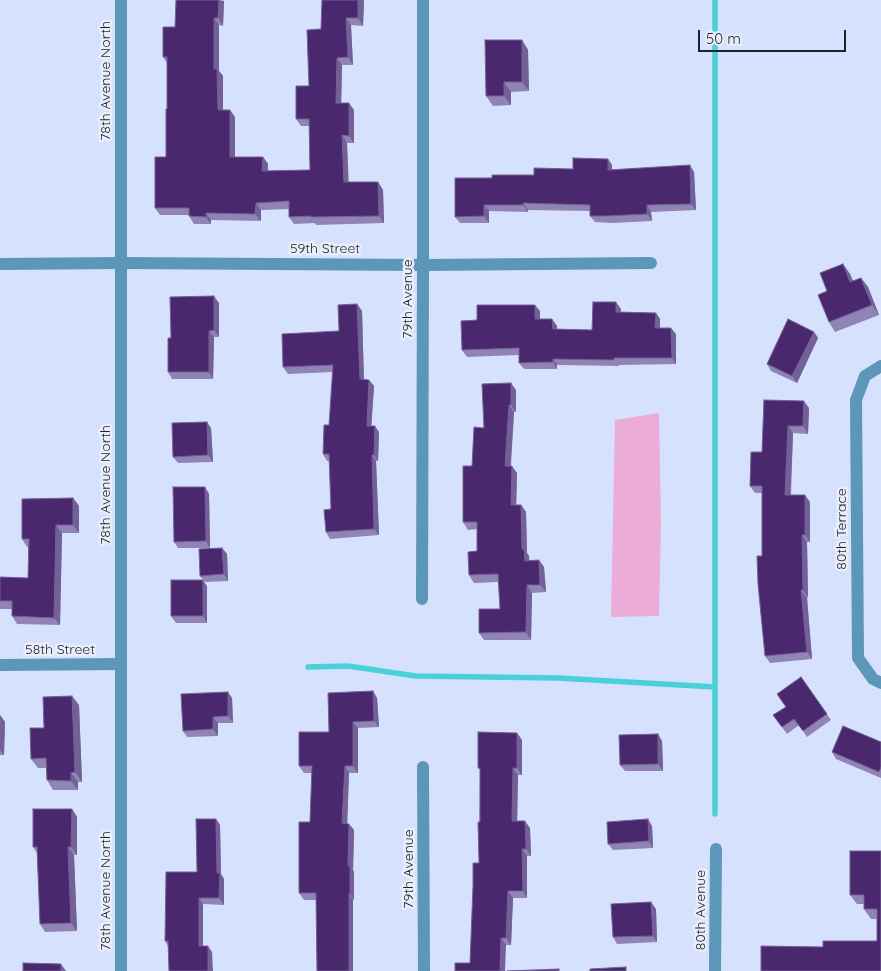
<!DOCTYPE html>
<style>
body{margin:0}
#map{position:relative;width:881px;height:971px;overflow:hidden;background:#d6e1fd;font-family:Quicksand,sans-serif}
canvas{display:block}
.scale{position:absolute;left:698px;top:30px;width:148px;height:22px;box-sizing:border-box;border:2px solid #1c202a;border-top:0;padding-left:6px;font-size:15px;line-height:18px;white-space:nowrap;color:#1c202a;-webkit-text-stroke:4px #e9eefa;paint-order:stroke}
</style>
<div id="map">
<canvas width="881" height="971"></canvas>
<div class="scale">50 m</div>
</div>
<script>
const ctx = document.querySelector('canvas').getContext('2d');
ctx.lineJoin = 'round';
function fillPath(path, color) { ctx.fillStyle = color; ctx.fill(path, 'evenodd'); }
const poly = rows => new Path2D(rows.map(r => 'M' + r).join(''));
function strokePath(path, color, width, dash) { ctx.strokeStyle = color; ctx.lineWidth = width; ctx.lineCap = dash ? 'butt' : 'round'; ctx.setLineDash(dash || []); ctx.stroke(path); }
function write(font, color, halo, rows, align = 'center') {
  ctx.font = font + ' Quicksand,sans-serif'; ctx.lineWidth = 5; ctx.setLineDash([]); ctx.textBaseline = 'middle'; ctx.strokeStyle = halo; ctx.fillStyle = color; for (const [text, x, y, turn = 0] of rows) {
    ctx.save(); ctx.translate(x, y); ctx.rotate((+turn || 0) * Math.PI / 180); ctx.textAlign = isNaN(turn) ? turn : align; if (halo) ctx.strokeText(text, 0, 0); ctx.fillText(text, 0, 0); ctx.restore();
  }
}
fillPath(poly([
 [659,413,661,525,659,616,611,617,615,420]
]), '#ecacd8');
strokePath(poly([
 [715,0,715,814],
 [308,667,348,666,416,676,558,678,715,687]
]), '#48d1d9', 5.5);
strokePath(poly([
 [0,264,122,263,423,265,651,263],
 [881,366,865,376,856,400,858,658,873,679,881,683],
 [422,599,423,265,423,0],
 [0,665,121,664],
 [423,767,424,971],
 [715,971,716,849]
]), '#5c96b8', 12);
strokePath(poly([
 [121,0,121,971]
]), '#5c96b8', 12);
fillPath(poly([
 [322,0,364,0,363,26,351,25,353,65,342,65,341,103,354,110,354,143,347,143,348,182,378,182,383,190,384,223,316,225,315,223,294,224,289,217,289,209,261,210,261,221,211,220,211,224,194,224,189,216,189,215,160,215,155,208,166,157,167,109,167,63,163,57,175,27,224,1,223,26,219,25,219,71,223,76,223,110,230,110,235,117,235,157,263,157,268,164,268,171,310,170,309,126,301,126,296,119,309,86,321,29],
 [522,40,528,50,529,91,511,92,511,105,493,106,486,96],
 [608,159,612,165,612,170,694,172,696,210,651,212,652,221,612,223,595,222,590,216,590,211,528,210,528,212,489,211,489,223,460,223,455,217,492,178,534,175,573,169],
 [843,264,850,274,853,281,861,278,868,287,879,315,835,332,829,322,827,291],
 [219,303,219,337,214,337,213,379,172,379,168,372,171,338],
 [357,304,362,311,364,380,369,380,374,386,371,426,379,432,378,461,376,461,379,535,330,539,326,532,331,509,329,461,327,461,323,454,329,425,333,372,288,374,283,367,339,331],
 [621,309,620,312,656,313,660,319,660,328,676,334,676,364,619,365,619,366,557,365,557,369,524,369,519,363,519,355,467,357,462,350,477,320,540,311,540,319,552,319,557,326,557,329,592,330],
 [814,332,818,338,797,383,771,371,767,364],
 [516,390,516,412,514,412,511,466,517,473,516,505,521,505,526,512,527,553,529,556,529,560,544,567,546,592,532,593,531,640,484,640,479,633,500,609,498,582,474,583,469,575,477,551,477,529,468,530,463,522,472,466,484,428],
 [764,400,809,408,808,434,793,433,791,495,810,502,810,542,807,542,808,597,807,598,812,659,770,663,765,656,762,556,762,493,755,493,750,486,762,452],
 [211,428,213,462,178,463,173,457],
 [205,487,209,494,210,548,178,548,174,542],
 [73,498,79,506,79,533,62,533,60,625,17,624,12,616,12,609,0,609,0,570,0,577,28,578,28,547,27,547,22,539],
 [222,548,227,554,228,581,205,582,200,576],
 [207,586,207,623,176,623,171,616],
 [801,677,831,720,807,737,799,725,787,734,773,715,786,707],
 [373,691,377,698,379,727,358,728,358,773,349,773,347,824,349,824,354,830,353,870,354,872,354,900,353,900,353,971,317,971,316,900,304,900,299,893,310,822,312,773,304,773,299,766,329,732],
 [232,698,233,723,218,723,218,736,187,737,183,731],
 [79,705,82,782,78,782,78,790,53,790,47,780,46,768,38,768,31,759,44,728],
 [0,715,5,722,4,755,0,755],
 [517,733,522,740,522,775,518,775,517,821,530,828,531,856,527,856,527,898,513,898,511,945,506,945,470,963,479,863,480,770,478,768],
 [658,734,662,741,663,771,625,771,620,765],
 [881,742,881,778,836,759,832,752],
 [72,809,77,817,77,855,74,855,77,931,45,932,40,924,37,853,33,847],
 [216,819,220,825,221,874,224,879,224,905,203,904,203,946,212,952,168,946,165,941,197,872],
 [652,826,653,848,613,850,608,844],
 [881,851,881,971,823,947,877,941,877,919,871,919,864,909,864,904,857,904,850,895],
 [656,909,657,942,617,944,613,937]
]), '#9084b5');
fillPath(poly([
 [219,0,224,1,223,26,218,18],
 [358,0,364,0,363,26,358,18],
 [214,18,219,25,219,71,223,76,223,117,218,110,214,69],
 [346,18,351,25,353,65,348,57],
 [522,40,528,50,529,91,522,82],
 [337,58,342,65,341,110,336,103],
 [504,82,511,92,511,105,504,96],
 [349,103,354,110,354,143,349,136],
 [230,110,235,117,235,164,230,157],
 [342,135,347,143,349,190,344,182],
 [263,157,268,164,267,179,262,171],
 [608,159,612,165,612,176,608,170],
 [690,165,694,172,696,210,691,204],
 [378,182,383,190,384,223,379,216],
 [256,203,261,210,261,221,255,214],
 [523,203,528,210,528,212,523,205],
 [484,205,489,211,489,223,484,216],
 [647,205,651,212,652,221,647,214],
 [206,213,211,220,211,224,206,217],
 [843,264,850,274,857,291,850,282],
 [861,278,868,287,879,315,872,305],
 [214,296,219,303,219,337,214,330],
 [616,302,621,309,620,318,616,312],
 [357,304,362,311,364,386,360,379],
 [535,305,540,311,540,326,535,319],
 [656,313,660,319,660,334,655,328],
 [552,319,557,326,557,335,553,329],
 [671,328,676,334,676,364,672,358],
 [209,331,214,337,213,379,209,372],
 [814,332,818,338,797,383,792,376],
 [553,359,557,365,557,369,553,362],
 [369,380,374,386,371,432,367,426],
 [511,383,516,390,516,412,511,405],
 [804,401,809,408,808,434,803,426],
 [509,405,514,412,510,473,505,466],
 [207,422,211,428,213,462,208,455],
 [375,426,379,432,378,461,374,455],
 [788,426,793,433,790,502,785,495],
 [372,455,376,461,379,535,374,529],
 [512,466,517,473,516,512,511,505],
 [205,487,209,494,210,548,206,541],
 [805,495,810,502,810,542,805,535],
 [73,498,79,506,79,533,73,525],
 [521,505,526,512,527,553,529,556,530,568,525,561,522,549],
 [56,525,62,533,60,625,54,618],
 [802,535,807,542,808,597,803,590],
 [222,548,227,554,228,581,224,574],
 [539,560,544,567,546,592,540,585],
 [203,580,207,586,207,623,203,616],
 [527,585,532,593,531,640,526,632],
 [801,590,807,598,812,659,807,652],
 [373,691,377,698,379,727,374,721],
 [228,692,232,698,233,723,228,716],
 [72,696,79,705,82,782,75,772],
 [0,715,5,722,4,755,0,750],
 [213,717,218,723,218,736,213,729],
 [353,722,358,728,358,773,353,766],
 [517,733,522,740,522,775,517,768],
 [658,734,662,741,663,771,658,764],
 [345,766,349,773,347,830,342,823],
 [513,768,518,775,517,828,512,821],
 [71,773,78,782,78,790,71,781],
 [72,809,77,817,77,855,71,847],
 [216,819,220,825,221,874,224,879,224,905,219,898,217,873],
 [648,819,652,826,653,848,649,841],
 [525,821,530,828,531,856,526,849],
 [349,824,354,830,353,870,354,872,354,900,350,894,348,866],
 [68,847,74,855,77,931,71,923],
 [522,849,527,856,527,898,523,891],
 [508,891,513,898,511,945,506,938],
 [349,894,353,900,353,971,349,971],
 [199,898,203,904,203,953,199,946],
 [651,902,656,909,657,942,653,936],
 [501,938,506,945,505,971,500,971],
 [208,946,212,952,213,971,208,971],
 [61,964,66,971,61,971]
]), '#746098');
const building = poly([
 [176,0,219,0,218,18,214,18,214,69,217,69,218,110,230,110,230,157,263,157,262,171,310,170,309,119,296,119,296,86,309,86,307,30,321,29,322,0,358,0,358,18,346,18,348,57,337,58,336,103,349,103,349,136,342,135,344,182,378,182,379,216,311,217,311,216,289,217,289,201,256,203,255,214,206,213,206,217,189,216,189,208,155,208,155,157,166,157,166,109,167,109,167,57,163,57,163,27,175,27,176,0],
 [485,40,522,40,522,82,504,82,504,96,486,96,485,40],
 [573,158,608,159,608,170,690,165,691,204,647,205,647,214,608,216,590,216,590,205,523,203,523,205,484,205,484,216,455,217,455,178,492,178,492,175,534,175,534,168,573,169,573,158],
 [843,264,850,282,861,278,872,305,829,322,818,295,827,291,820,273,843,264],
 [214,296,214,330,209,331,209,372,168,372,168,338,171,338,170,297,214,296],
 [593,302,616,302,616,312,656,313,655,328,671,328,672,358,614,358,614,360,553,359,553,362,519,363,519,348,462,350,461,321,477,320,477,305,535,305,535,319,552,319,553,329,592,330,593,302],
 [357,304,360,379,369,380,367,426,375,426,374,455,372,455,374,529,326,532,324,510,331,509,329,454,323,454,324,425,329,425,333,365,283,367,282,334,339,331,338,305,357,304],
 [788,319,814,332,792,376,767,364,788,319],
 [511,383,511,405,509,405,505,466,512,466,511,505,521,505,522,549,524,549,525,561,539,560,540,585,527,585,526,632,479,633,479,609,500,609,498,574,469,575,468,552,477,551,477,522,463,522,463,466,472,466,474,427,484,428,482,384,511,383],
 [764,400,804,401,803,426,788,426,785,495,805,495,805,535,802,535,803,590,801,590,807,652,765,656,758,584,757,556,762,556,762,486,750,486,751,452,762,452,764,400],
 [207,422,208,455,173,457,172,423,207,422],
 [173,487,205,487,206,541,174,542,173,487],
 [73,498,73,525,56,525,54,618,12,616,12,601,0,601,0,577,28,578,29,539,22,539,22,499,73,498],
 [222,548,224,574,200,576,199,549,222,548],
 [171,580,203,580,203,616,171,616,171,580],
 [801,677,827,714,803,731,794,719,782,727,773,715,786,707,777,694,801,677],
 [373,691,374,721,353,722,353,766,345,766,342,823,349,824,348,866,350,866,350,894,349,894,349,971,317,971,316,893,299,893,299,822,310,822,312,766,299,766,299,732,329,732,328,693,373,691],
 [228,692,228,716,213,717,213,729,183,731,181,694,228,692],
 [72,696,75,772,71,773,71,781,47,780,46,758,31,759,30,728,44,728,43,697,72,696],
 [843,726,881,742,881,767,879,772,832,752,843,726],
 [478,732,517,733,517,768,513,768,512,821,525,821,526,849,522,849,523,891,508,891,506,938,501,938,500,971,455,971,455,963,470,963,473,886,473,863,479,863,478,822,480,822,480,768,478,768,478,732],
 [658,734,658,764,620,765,619,735,658,734],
 [33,809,72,809,71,847,68,847,71,923,40,924,37,847,33,847,33,809],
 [196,819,216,819,217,873,220,873,219,898,199,898,199,946,208,946,208,971,169,971,168,941,165,941,166,872,197,872,196,819],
 [648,819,649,841,608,844,607,822,648,819],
 [850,851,881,851,881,971,761,971,761,946,823,947,823,941,877,941,877,909,864,909,864,895,850,895,850,851],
 [651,902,653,936,613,937,611,904,651,902],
 [23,963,61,964,61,971,23,971,23,963],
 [626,967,626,971,590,971,590,969,626,967],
 [559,969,559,971,507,971,559,969]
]);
fillPath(building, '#4a286d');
strokePath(building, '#746098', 1);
write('14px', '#1c202a', '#e9eefa', [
 ["78th Avenue North",106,81,-90],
 ["59th Street",325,249],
 ["79th Avenue",408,299,-90],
 ["78th Avenue North",106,485,-90],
 ["80th Terrace",842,529,-90],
 ["58th Street",60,650],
 ["79th Avenue",409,869,-90],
 ["78th Avenue North",106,891,-90],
 ["80th Avenue",701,910,-90]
]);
</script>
